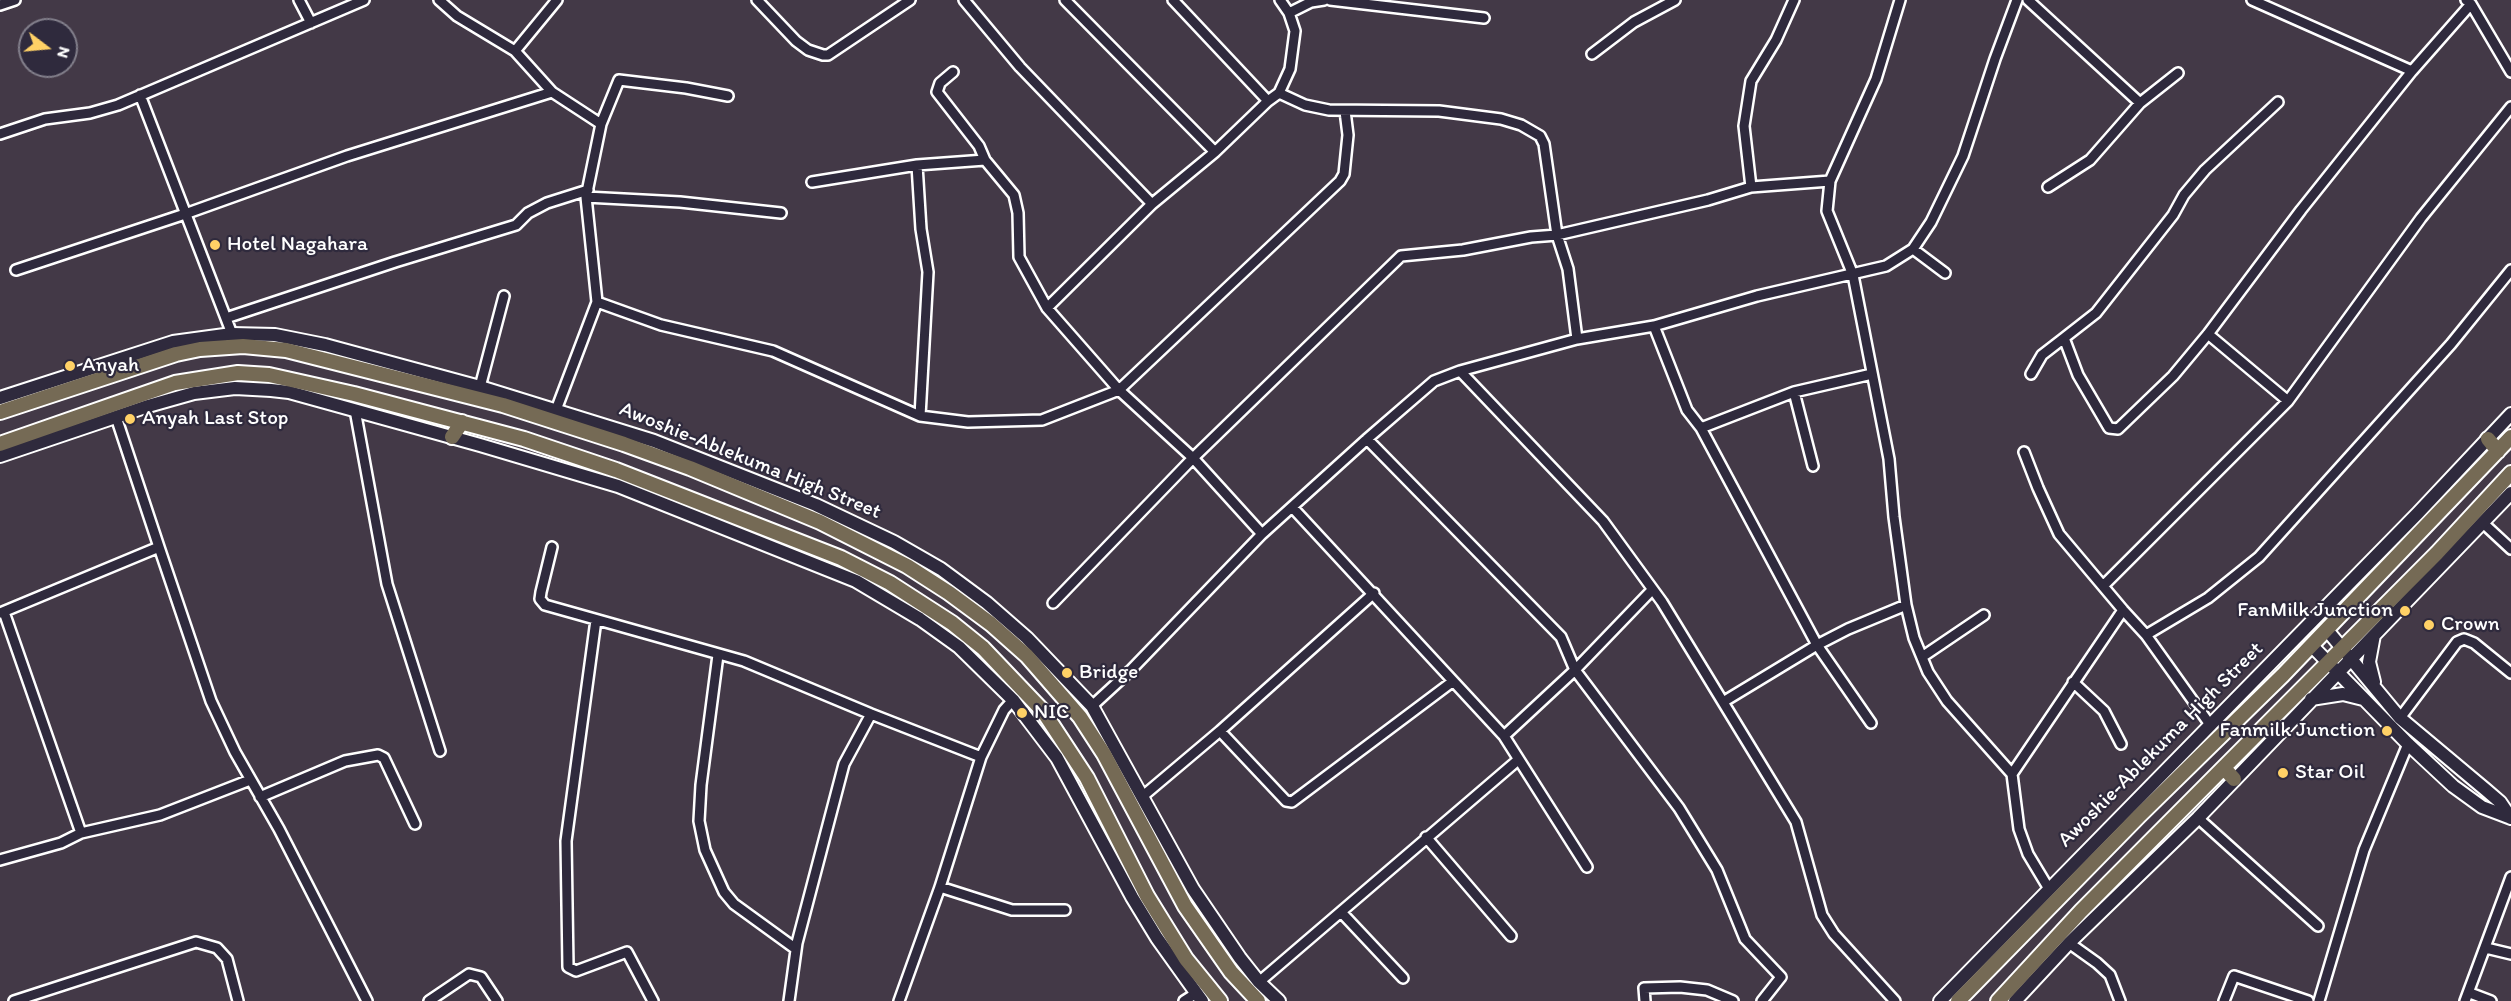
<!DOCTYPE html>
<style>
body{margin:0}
#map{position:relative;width:2511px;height:1001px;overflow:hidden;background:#433947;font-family:Itim,sans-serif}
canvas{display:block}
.north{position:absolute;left:18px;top:18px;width:60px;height:60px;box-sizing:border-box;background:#2f2a3d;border:2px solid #827f8b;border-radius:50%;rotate:106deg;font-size:16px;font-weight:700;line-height:24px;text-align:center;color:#fff}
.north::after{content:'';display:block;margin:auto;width:21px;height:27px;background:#ffd166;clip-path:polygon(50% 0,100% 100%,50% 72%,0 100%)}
</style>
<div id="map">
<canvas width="2511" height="1001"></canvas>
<div class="north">N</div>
</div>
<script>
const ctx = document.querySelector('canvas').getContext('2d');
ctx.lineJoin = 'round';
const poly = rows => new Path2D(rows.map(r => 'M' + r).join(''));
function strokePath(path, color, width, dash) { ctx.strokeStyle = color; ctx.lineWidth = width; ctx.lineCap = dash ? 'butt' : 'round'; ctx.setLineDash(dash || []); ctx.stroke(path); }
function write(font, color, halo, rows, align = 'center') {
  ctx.font = font + ' Itim,sans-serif'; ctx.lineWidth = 4.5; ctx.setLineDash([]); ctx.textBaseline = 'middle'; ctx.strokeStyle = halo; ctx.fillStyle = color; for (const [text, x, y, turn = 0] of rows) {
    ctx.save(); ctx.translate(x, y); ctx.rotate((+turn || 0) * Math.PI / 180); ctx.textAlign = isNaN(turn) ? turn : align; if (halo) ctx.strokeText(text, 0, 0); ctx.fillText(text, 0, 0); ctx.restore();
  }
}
const street = poly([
 [299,0,311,23],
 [439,0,457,16,515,51,552,92,601,124],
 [757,0,796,41,808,50,823,55,828,55,910,0],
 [964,0,1020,67,1152,204],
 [1065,0,1215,152],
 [1173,0,1268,101],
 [1330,0,1484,18],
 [1900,0,1876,79,1830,181,1827,211,1853,275,1889,459,1894,517,1906,605,1914,638,1928,672,1947,701,2012,774,2019,829,2028,854,2049,889],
 [2028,0,2140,103],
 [2252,0,2412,71],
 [2466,0,2471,4,2511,72],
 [0,5,15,0],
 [1289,13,1311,2,1324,0],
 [515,51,557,0],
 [1592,54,1634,22,1675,0],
 [953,72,940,83,937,92,979,146,985,160,1014,195,1018,213,1019,257,1047,308,1119,390,1193,458,1262,534],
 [1279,93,1305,105,1329,110,1439,111,1501,119,1521,125,1540,136,1544,144,1557,235,1568,269,1577,339],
 [140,95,232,334],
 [2278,102,2205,170,2184,195,2173,215,2096,313,2064,338,2078,375,2109,428,2118,429,2173,376,2208,334,2301,210,2412,71,2471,4],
 [0,134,45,119,90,113,118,105,364,0],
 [917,165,921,229,928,272,920,416],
 [812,182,917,165,985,160],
 [1751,187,1744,126,1751,81,1776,40,1794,0],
 [2048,187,2090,160,2140,103,2178,73],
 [586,197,680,202,781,213],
 [1913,249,1945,273],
 [16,270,185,214,347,156,552,92],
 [597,302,661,325,773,351,920,416,968,422,1042,420,1119,390,1340,181,1344,174,1348,135,1345,111],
 [1047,308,1152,204,1215,152,1268,101,1279,93,1290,69,1295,31,1289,13,1280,0],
 [226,318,395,262,516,225,528,213,547,203,588,190],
 [1654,326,1687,410,1701,428,1817,645,1871,723],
 [2208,334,2288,401],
 [1460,371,1603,521,1662,602,1796,822,1822,915,1834,934,1895,1001],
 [2031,374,2042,355,2064,338],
 [480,387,504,296],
 [1794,392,1813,466],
 [355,410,387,584,440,751],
 [556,410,597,302,586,197,601,124,619,80,686,88,728,96],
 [1701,428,1794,392,1872,374],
 [1367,439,1561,637,1575,670,1679,808,1717,870,1745,939,1781,977,1762,1001],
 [2024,452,2038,488,2059,534,2123,610,2146,635,2211,726],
 [1292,507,1504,736,1587,867],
 [2483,523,2511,549],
 [159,547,211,701,235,752,279,829,367,1001],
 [552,547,541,592,540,599,545,605,744,661,871,714,981,757],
 [2103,586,2288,401,2421,218,2511,107],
 [1053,603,1193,458,1401,256,1463,250,1531,237,1557,235,1708,200,1751,187,1830,181],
 [4,612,81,833],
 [0,613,159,547,116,417],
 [596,620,566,841,568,967,576,971,627,952,653,1001],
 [2146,635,2208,598,2259,557,2451,344,2511,270],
 [718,655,701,785,699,821,705,850,724,892,734,904,796,949],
 [1922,657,1984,615],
 [2073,682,2104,711,2121,744],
 [1723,702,1817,645,1848,629,1906,605],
 [1092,706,1130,671,1262,534,1367,439,1434,381,1460,371,1577,339,1654,326,1757,296,1886,266,1913,249,1931,222,1963,156,1995,59,2017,0],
 [2400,718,2457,642,2464,639,2474,643,2511,673],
 [1220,731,1286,801,1292,802,1452,682],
 [1504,736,1575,670,1652,590],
 [2012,774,2123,610],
 [1143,796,1220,731,1374,593],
 [260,797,345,761,378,755,384,758,415,824],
 [2198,818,2318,926],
 [1426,837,1511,936],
 [0,860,61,843,81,833,160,815,250,780],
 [940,887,1012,910,1065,910],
 [1341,912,1403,978],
 [2069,943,2097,963,2110,975,2120,1001],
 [2486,948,2511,954],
 [1259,982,1518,760],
 [2470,993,2491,1001],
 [14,1001,196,942,217,948,227,959,238,1001],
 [429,1001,469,974,481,977,497,1001],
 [789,1001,797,943,844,764,871,714],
 [899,1001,940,887,981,757,1004,710,1013,700],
 [1184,1001,1195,994],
 [1645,1001,1644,988,1680,987,1707,990,1733,1001],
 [2224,1001,2234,976,2308,1001],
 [2319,1001,2364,850,2408,744],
 [2465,1001,2511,877]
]);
const secondary = poly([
 [0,398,173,342,232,334,275,335,325,345,480,387,654,441,816,505,894,542,941,569,987,603,1027,638,1092,706,1193,889,1240,958,1259,982,1279,1001],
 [0,456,148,406,194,393,235,388,271,390,289,392,480,445,618,486,856,581,920,619,959,647,1013,700,1057,758,1132,897,1157,938,1202,1001],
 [2327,630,2400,718,2486,790,2500,802,2511,818],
 [2312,646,2408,744,2453,786,2482,807,2511,818],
 [2374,682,2369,662,2374,635],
 [2311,699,2343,694,2363,699],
 [1940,1001,2418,513,2511,414],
 [2015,1001,2069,943,2198,818,2511,493]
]);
const primary = poly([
 [0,412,176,354,200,349,243,346,286,350,503,405,624,444,690,468,820,522,907,566,949,593,991,624,1027,656,1080,717,1104,754,1185,906,1231,972,1258,1001],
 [452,437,462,422],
 [2488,439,2498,451],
 [0,444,175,383,238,373,269,375,354,394,524,439,616,470,841,558,890,583,952,623,983,648,1043,711,1087,778,1147,896,1186,959,1220,1001],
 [2224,768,2234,779],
 [1958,1001,2139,816,2283,675,2511,437],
 [1998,1001,2081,911,2437,553,2511,473]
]);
strokePath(street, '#fff', 14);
strokePath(secondary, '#fff', 16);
strokePath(primary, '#fff', 18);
strokePath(street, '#2f2a3d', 9);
strokePath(secondary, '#2f2a3d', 12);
strokePath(primary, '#756a55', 14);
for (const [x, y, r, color] of [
 [215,245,6,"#ffd166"],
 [70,366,6,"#ffd166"],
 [130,419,6,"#ffd166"],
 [2405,611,6,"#ffd166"],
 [2429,625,6,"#ffd166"],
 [1067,673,6,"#ffd166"],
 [1022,713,6,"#ffd166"],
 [2387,731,6,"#ffd166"],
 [2283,773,6,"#ffd166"]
]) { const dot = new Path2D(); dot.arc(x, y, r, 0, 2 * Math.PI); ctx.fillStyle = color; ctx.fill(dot); strokePath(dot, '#2f2a3d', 2); }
write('21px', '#fff', '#2f2a3d', [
 ["Hotel Nagahara",227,245],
 ["Anyah",82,366],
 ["Anyah Last Stop",142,419],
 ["FanMilk Junction",2393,611,"right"],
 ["Crown",2441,625],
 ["Bridge",1079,673],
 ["NIC",1034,713],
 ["Fanmilk Junction",2375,731,"right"],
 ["Star Oil",2295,773]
], 'left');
write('21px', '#fff', '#2f2a3d', [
 ["Awoshie-Ablekuma High Street",750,461,22],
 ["Awoshie-Ablekuma High Street",2161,745,-45]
]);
</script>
